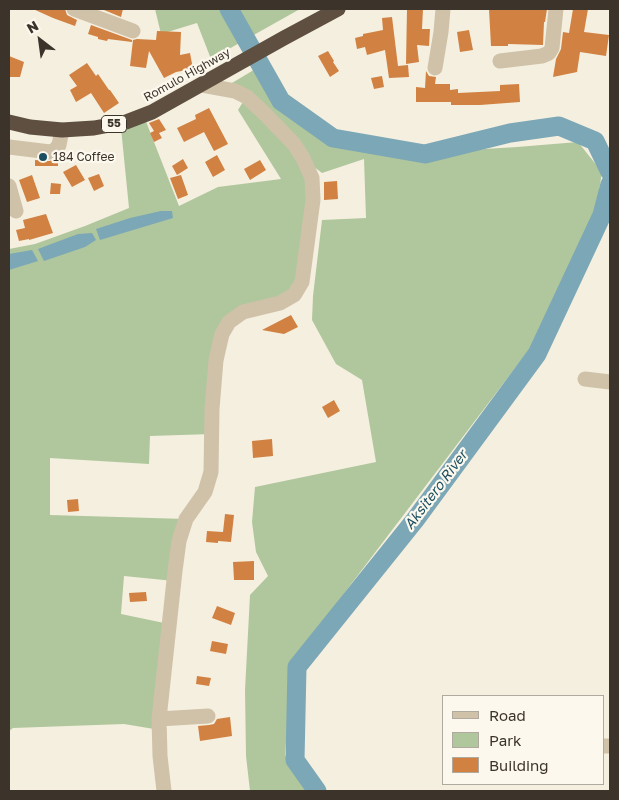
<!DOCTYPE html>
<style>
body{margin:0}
#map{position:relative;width:619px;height:800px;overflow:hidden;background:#f5efdf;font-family:"Golos Text",sans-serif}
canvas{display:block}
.frame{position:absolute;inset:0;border:10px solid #3c332a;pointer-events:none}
.legend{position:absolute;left:442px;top:695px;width:162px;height:90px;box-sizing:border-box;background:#fcf8ed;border:1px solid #afa99f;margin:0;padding:6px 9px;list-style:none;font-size:15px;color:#3c332a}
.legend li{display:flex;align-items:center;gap:10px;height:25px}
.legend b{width:25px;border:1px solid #afa99f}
.north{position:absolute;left:15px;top:15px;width:50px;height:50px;-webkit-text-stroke:4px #fcf8ed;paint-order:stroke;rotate:330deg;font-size:14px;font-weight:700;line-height:20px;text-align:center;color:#3c332a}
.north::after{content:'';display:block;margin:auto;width:18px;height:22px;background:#3c332a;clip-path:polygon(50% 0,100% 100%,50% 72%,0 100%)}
</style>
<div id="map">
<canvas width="619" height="800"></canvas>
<div class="frame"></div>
<ul class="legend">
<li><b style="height:6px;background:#cfc2a9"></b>Road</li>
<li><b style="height:14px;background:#b0c79d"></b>Park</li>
<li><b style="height:14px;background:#d18141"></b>Building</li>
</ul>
<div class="north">N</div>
</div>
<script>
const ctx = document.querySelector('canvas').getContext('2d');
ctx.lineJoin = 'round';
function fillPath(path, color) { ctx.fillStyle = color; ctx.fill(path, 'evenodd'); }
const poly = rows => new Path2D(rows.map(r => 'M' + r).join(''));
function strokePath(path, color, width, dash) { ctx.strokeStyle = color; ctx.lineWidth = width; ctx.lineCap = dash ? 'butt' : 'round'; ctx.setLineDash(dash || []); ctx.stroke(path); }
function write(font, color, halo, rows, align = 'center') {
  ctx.font = font + ' "Golos Text",sans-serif'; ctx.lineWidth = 4.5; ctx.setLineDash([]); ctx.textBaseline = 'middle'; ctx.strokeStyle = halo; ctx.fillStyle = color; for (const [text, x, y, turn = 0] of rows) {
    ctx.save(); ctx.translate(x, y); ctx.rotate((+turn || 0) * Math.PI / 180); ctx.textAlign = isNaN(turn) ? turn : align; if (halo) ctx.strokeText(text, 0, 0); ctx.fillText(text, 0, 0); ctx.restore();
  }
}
fillPath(poly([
 [155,9,300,9,211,59,197,23,161,34],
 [257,68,281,101,333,138,419,153,517,147,578,142,602,172,596,210,531,347,292,662,285,755,309,791,250,791,246,756,245,690,250,595,268,576,256,552,252,522,255,487,376,462,362,380,336,364,312,320,313,296,322,220,366,218,364,159,322,173,304,159,312,178,296,292,229,322,212,434,150,436,149,464,50,458,50,515,186,519,174,581,124,576,121,614,169,624,154,729,124,724,13,728,9,731,9,249,35,244,85,226,129,208,121,128,145,119,179,206,218,187,281,179,238,110,246,97,232,83]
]), '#b0c79d');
fillPath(poly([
 [161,211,172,211,173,218,100,240,96,229,130,218],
 [92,233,96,240,85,247,44,261,38,249,78,234],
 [32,250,38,261,9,270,9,254]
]), '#7ba7b6');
strokePath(poly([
 [229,9,281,101,333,138,425,154,510,133,559,126,595,141,610,172],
 [317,791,295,760,297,667,415,520,537,354,602,215,610,184]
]), '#7ba7b6', 19);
fillPath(poly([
 [33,9,65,9,67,15,77,20,75,26,53,18],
 [104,9,123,9,121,17,104,10],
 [407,9,423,9,422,29,430,29,429,46,417,45,419,62,406,64],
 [489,9,547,9,545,22,544,22,543,45,508,44,508,46,491,46],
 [573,9,588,9,584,32,609,35,606,56,580,52,577,72,553,77,556,59,561,49,563,32,569,33],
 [392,17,398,66,408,65,409,77,389,78,385,50,367,55,365,47,357,49,355,38,363,36,363,34,383,30,382,18],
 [91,25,132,40,132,42,108,39,107,41,98,39,98,37,88,34],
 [469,30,473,50,460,52,457,32],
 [157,31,181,32,180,55,190,53,193,69,176,72,164,78,149,51,146,68,130,66,133,40,137,39,156,40],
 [328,51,334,61,333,62,339,71,330,77,318,56],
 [9,56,24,62,20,77,9,77],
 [87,63,96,76,98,74,109,90,110,90,119,103,104,113,91,93,76,102,70,90,77,86,69,75],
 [426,71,429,76,436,77,435,84,450,84,450,90,458,89,458,93,500,91,500,85,519,84,520,102,480,105,451,105,451,102,416,102,416,87,425,88],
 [382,76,384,87,374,89,371,78],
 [209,108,228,144,214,151,204,132,184,142,177,128,196,119,195,115],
 [159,119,166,130,159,133,162,138,154,142,150,133,154,131,149,123],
 [217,155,225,170,213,177,205,162],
 [58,159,58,166,35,166,35,160,49,161],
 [183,159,188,168,177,175,172,166],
 [260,160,266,170,250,180,244,169],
 [76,165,85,180,72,187,63,172],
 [99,174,104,186,94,191,88,178],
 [32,175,40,198,27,202,19,180],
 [181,175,188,195,178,199,170,178],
 [337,181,338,199,324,200,324,182],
 [51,183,61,184,60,194,50,194],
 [46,214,53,233,29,240,29,239,19,241,16,230,25,228,23,220],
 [291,315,298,327,284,334,262,330],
 [334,400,340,411,328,418,322,407],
 [272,439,273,456,253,458,252,441],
 [78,499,79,511,68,512,67,500],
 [225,514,234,515,231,542,218,541,218,543,206,542,207,531,223,532],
 [254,561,254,580,234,580,233,562],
 [146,592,147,601,130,602,129,593],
 [217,606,235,613,231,625,212,618],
 [212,641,228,644,226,654,210,651],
 [197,676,211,678,209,686,196,684],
 [230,717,232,736,200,741,198,726,209,725,214,724,217,719]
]), '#d18141');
strokePath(poly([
 [74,9,133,31],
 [500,61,542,56,549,53,552,48,556,9],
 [435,68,441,32,443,9],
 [9,147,50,152,55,150,59,145,62,130],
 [9,186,16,211],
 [585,379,610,382],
 [159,719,208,716],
 [603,746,610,746],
 [164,791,160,756,159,719,175,571,179,541,186,519,205,492,211,472,212,409,216,360,222,334,229,322,243,312,280,303,294,295,296,292,302,282,313,200,312,178,303,158,294,144,265,114,247,97,235,91,202,85]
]), '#cfc2a9', 15);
strokePath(poly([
 [9,122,30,127,62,130,94,128,126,122,152,112,284,38,338,9]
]), '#5e4f40', 15);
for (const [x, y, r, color] of [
 [43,157,5,"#1a4f62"]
]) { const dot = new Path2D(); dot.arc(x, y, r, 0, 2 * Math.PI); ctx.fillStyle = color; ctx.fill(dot); strokePath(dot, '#fcf8ed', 2); }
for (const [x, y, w] of [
 [114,124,25]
]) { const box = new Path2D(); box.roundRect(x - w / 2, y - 8.5, w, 17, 4); ctx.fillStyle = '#fcf8ed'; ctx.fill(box); strokePath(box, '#3c332a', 1); }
write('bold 11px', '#3c332a', null, [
 ["55",114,124]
]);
write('12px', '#3c332a', '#fcf8ed', [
 ["Romulo Highway",187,75,-29]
]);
write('12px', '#3c332a', '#fcf8ed', [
 ["184 Coffee",53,157]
], 'left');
write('italic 14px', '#1a4f62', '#fcf8ed', [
 ["Aksitero River",436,490,-53]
]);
</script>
